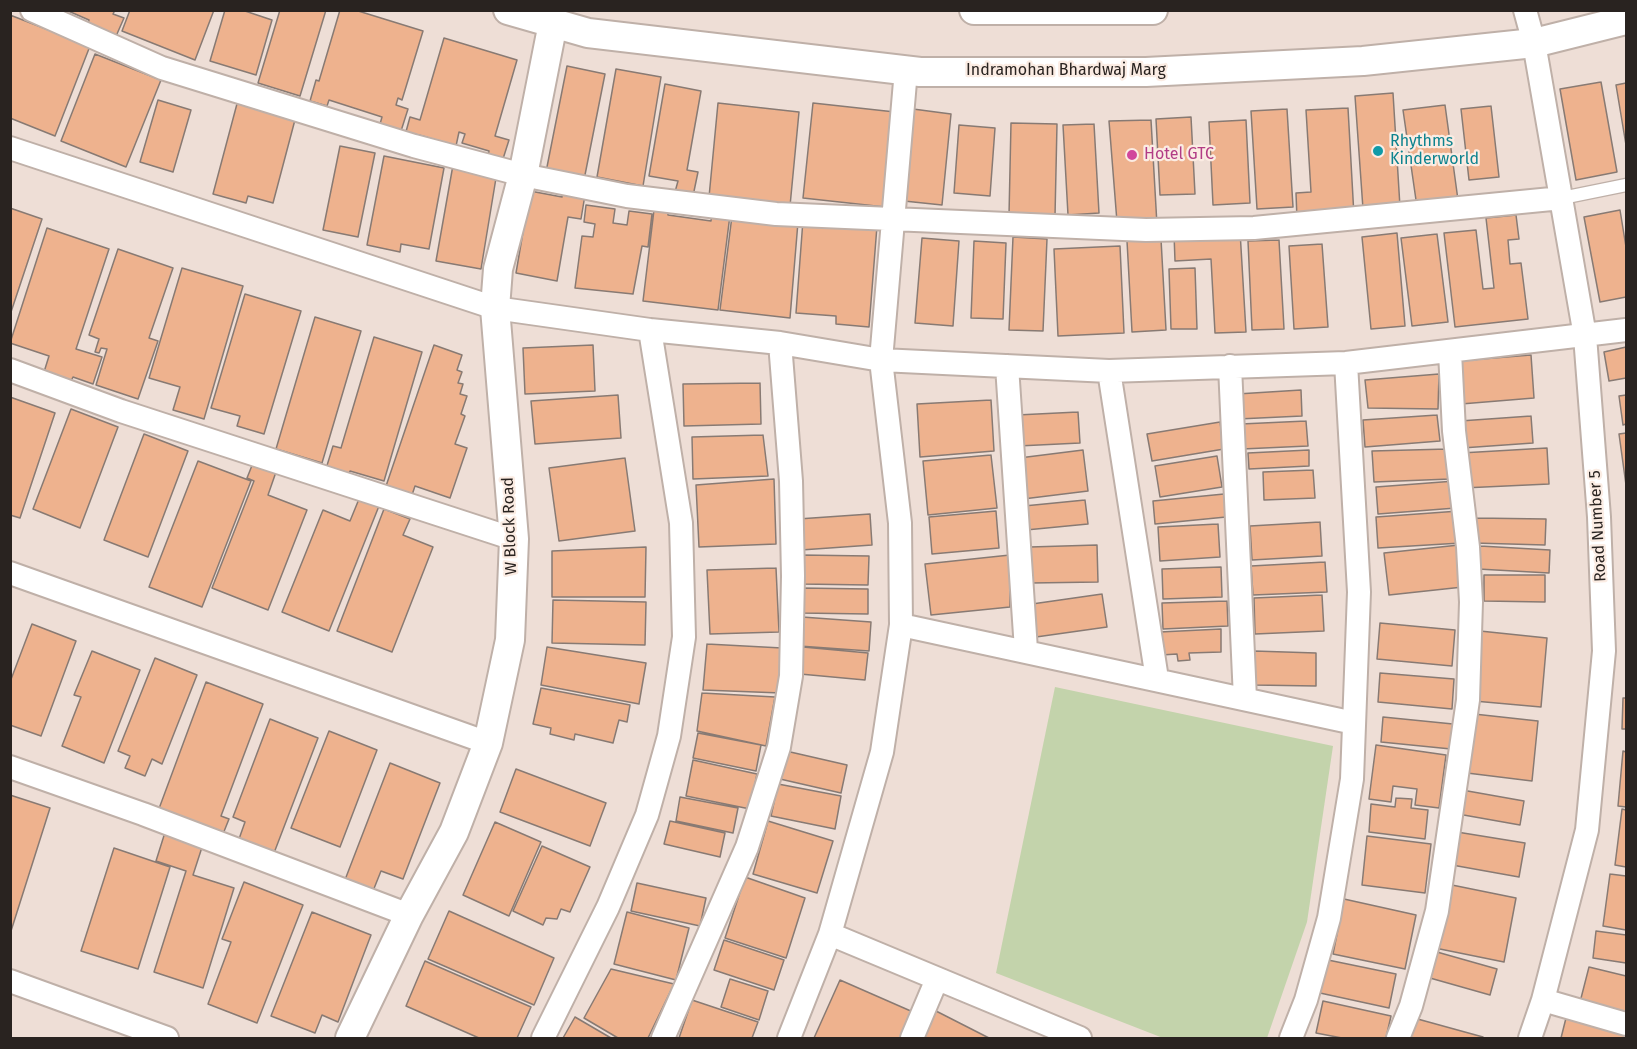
<!DOCTYPE html>
<style>
body{margin:0}
#map{position:relative;width:1637px;height:1049px;overflow:hidden;background:#eeded6;font-family:"Fira Sans",sans-serif}
canvas{display:block}
.frame{position:absolute;inset:0;border:12px solid #292320;pointer-events:none}
</style>
<div id="map">
<canvas width="1637" height="1049"></canvas>
<div class="frame"></div>
</div>
<script>
const ctx = document.querySelector('canvas').getContext('2d');
ctx.lineJoin = 'round';
function fillPath(path, color) { ctx.fillStyle = color; ctx.fill(path, 'evenodd'); }
const poly = rows => new Path2D(rows.map(r => 'M' + r).join(''));
function strokePath(path, color, width, dash) { ctx.strokeStyle = color; ctx.lineWidth = width; ctx.lineCap = dash ? 'butt' : 'round'; ctx.setLineDash(dash || []); ctx.stroke(path); }
function write(font, color, halo, rows, align = 'center') {
  ctx.font = font + ' "Fira Sans",sans-serif'; ctx.lineWidth = 4.5; ctx.setLineDash([]); ctx.textBaseline = 'middle'; ctx.strokeStyle = halo; ctx.fillStyle = color; for (const [text, x, y, turn = 0] of rows) {
    ctx.save(); ctx.translate(x, y); ctx.rotate((+turn || 0) * Math.PI / 180); ctx.textAlign = isNaN(turn) ? turn : align; if (halo) ctx.strokeText(text, 0, 0); ctx.fillText(text, 0, 0); ctx.restore();
  }
}
fillPath(poly([
 [1055,687,1333,746,1307,922,1267,1038,1163,1038,996,973]
]), '#c3d3ab');
const building = poly([
 [66,10,115,10,113,14,124,18,113,43,86,30,89,20,66,10],
 [130,10,214,10,195,60,122,31,130,10],
 [225,10,242,10,272,20,256,75,210,61,225,10],
 [280,10,326,10,300,96,258,83,280,10],
 [340,10,355,10,423,31,402,100,398,98,396,105,408,109,401,131,380,124,382,117,329,100,327,106,310,101,316,80,319,81,340,10],
 [10,15,90,46,55,136,10,118,10,15],
 [444,38,517,60,495,136,509,140,502,162,488,157,489,151,462,143,465,134,459,132,456,146,419,135,416,142,404,139,410,117,420,120,444,38],
 [95,54,161,80,126,167,61,141,95,54],
 [567,66,605,74,583,185,545,177,567,66],
 [616,69,661,77,643,186,597,177,616,69],
 [1601,82,1617,172,1576,180,1560,89,1601,82],
 [1626,83,1626,145,1616,85,1626,83],
 [665,84,701,91,687,170,698,172,693,196,675,192,678,181,649,176,665,84],
 [1393,93,1400,207,1363,209,1355,96,1393,93],
 [158,100,191,110,173,172,140,162,158,100],
 [238,100,296,116,273,203,248,196,246,203,213,194,238,100],
 [718,103,799,112,790,206,709,197,718,103],
 [813,103,895,112,885,207,803,198,813,103],
 [1445,105,1458,200,1417,207,1403,110,1445,105],
 [1491,106,1499,177,1469,180,1461,109,1491,106],
 [1348,108,1354,216,1297,219,1296,193,1311,192,1306,110,1348,108],
 [913,109,951,114,942,205,904,201,913,109],
 [1287,109,1293,207,1257,209,1251,111,1287,109],
 [1191,117,1195,194,1160,195,1156,119,1191,117],
 [1151,120,1157,225,1117,222,1109,121,1151,120],
 [1246,120,1250,203,1213,205,1209,122,1246,120],
 [1011,123,1057,124,1055,216,1009,215,1011,123],
 [1094,124,1099,213,1068,215,1063,125,1094,124],
 [959,125,995,128,990,196,954,193,959,125],
 [340,146,375,153,358,237,323,230,340,146],
 [384,156,444,168,429,249,401,244,400,252,367,245,384,156],
 [453,165,497,172,481,269,436,261,453,165],
 [530,191,562,197,563,191,585,195,581,219,568,217,557,281,516,273,530,191],
 [586,205,615,209,613,223,627,225,629,211,652,214,648,247,642,246,633,294,575,288,582,236,593,237,595,224,584,222,586,205],
 [10,208,42,219,10,315,10,208],
 [654,210,668,212,668,215,711,221,712,213,730,215,718,310,643,301,654,210],
 [1620,210,1626,247,1626,297,1600,302,1584,217,1620,210],
 [1516,215,1519,239,1508,240,1510,264,1521,263,1528,319,1455,327,1444,233,1476,230,1483,289,1494,288,1486,218,1516,215],
 [732,216,798,222,790,318,720,310,732,216],
 [803,220,877,226,869,327,836,324,836,316,796,313,803,220],
 [47,228,109,249,76,349,102,357,93,384,73,377,71,381,44,372,49,356,10,343,47,228],
 [1240,231,1246,332,1215,333,1211,259,1175,261,1174,234,1240,231],
 [1397,233,1405,326,1371,329,1362,237,1397,233],
 [1437,234,1448,322,1412,326,1401,238,1437,234],
 [1013,237,1047,239,1043,331,1009,330,1013,237],
 [922,238,959,241,953,326,915,323,922,238],
 [1161,239,1166,330,1132,332,1127,241,1161,239],
 [1279,240,1284,329,1252,330,1248,241,1279,240],
 [974,241,1006,243,1003,319,971,318,974,241],
 [1322,244,1328,327,1294,329,1289,246,1322,244],
 [1120,246,1124,333,1058,336,1054,249,1120,246],
 [118,249,173,268,149,338,158,341,138,399,96,385,107,349,101,348,99,353,95,352,99,339,89,335,118,249],
 [182,268,243,286,204,419,173,410,180,387,149,378,182,268],
 [1195,268,1197,329,1171,329,1169,269,1195,268],
 [245,294,301,311,264,434,237,426,240,416,211,408,245,294],
 [315,317,361,331,322,463,276,449,315,317],
 [374,337,422,352,384,481,350,471,347,478,325,472,333,446,341,448,374,337],
 [434,345,462,355,457,370,462,372,458,383,463,384,460,394,467,396,461,414,465,416,455,444,467,448,450,498,415,486,411,498,385,489,434,345],
 [593,345,595,391,525,394,523,348,593,345],
 [1626,347,1626,378,1609,381,1604,352,1626,347],
 [1531,355,1534,398,1461,404,1457,361,1531,355],
 [1439,374,1438,409,1368,408,1365,380,1439,374],
 [760,383,761,424,684,426,683,384,760,383],
 [1301,390,1302,416,1238,419,1237,394,1301,390],
 [618,395,621,438,535,444,531,401,618,395],
 [1626,395,1626,424,1623,425,1619,396,1626,395],
 [10,397,55,413,20,518,10,515,10,397],
 [991,400,994,451,920,457,917,404,991,400],
 [71,409,118,427,80,528,33,509,71,409],
 [1078,412,1080,443,1018,446,1017,415,1078,412],
 [1437,415,1440,441,1365,447,1363,420,1437,415],
 [1531,416,1533,443,1462,448,1460,421,1531,416],
 [1306,421,1308,446,1242,449,1241,424,1306,421],
 [1220,422,1224,449,1152,461,1147,434,1220,422],
 [1626,433,1626,485,1619,434,1626,433],
 [144,434,188,451,148,557,104,540,144,434],
 [763,435,768,476,693,479,692,437,763,435],
 [1547,448,1549,484,1463,488,1461,453,1547,448],
 [1448,449,1450,479,1374,482,1372,451,1448,449],
 [1083,450,1088,491,1023,499,1019,458,1083,450],
 [1309,450,1309,466,1249,469,1248,453,1309,450],
 [991,455,997,508,928,515,923,461,991,455],
 [1217,456,1222,487,1160,497,1155,466,1217,456],
 [625,458,635,531,559,541,549,468,625,458],
 [198,461,251,481,202,607,149,587,198,461],
 [253,463,276,472,268,495,307,510,268,610,212,588,254,481,247,478,253,463],
 [1313,470,1315,498,1264,500,1263,472,1313,470],
 [774,479,776,544,699,547,696,485,774,479],
 [1455,481,1456,508,1378,514,1376,487,1455,481],
 [1224,494,1226,517,1155,524,1153,501,1224,494],
 [359,499,379,506,329,631,282,612,323,510,350,521,359,499],
 [1085,500,1088,524,1026,530,1024,506,1085,500],
 [384,509,410,519,403,535,433,547,392,652,337,631,384,509],
 [996,511,999,548,932,554,929,517,996,511],
 [1459,511,1461,543,1378,548,1376,517,1459,511],
 [870,514,872,545,801,550,798,519,870,514],
 [1475,518,1546,519,1545,545,1474,543,1475,518],
 [1320,522,1322,556,1252,560,1250,526,1320,522],
 [1218,524,1220,557,1160,561,1158,527,1218,524],
 [1097,545,1098,582,1031,583,1030,547,1097,545],
 [1459,545,1463,587,1389,595,1384,553,1459,545],
 [1480,546,1550,550,1549,573,1478,569,1480,546],
 [646,547,645,597,552,597,552,551,646,547],
 [801,555,869,556,868,585,801,584,801,555],
 [1010,555,1010,607,931,615,925,564,1010,555],
 [1325,562,1327,592,1253,595,1251,566,1325,562],
 [1221,567,1222,597,1163,599,1162,569,1221,567],
 [776,568,779,632,710,634,707,570,776,568],
 [1484,575,1545,575,1545,602,1484,601,1484,575],
 [800,588,868,589,868,614,800,613,800,588],
 [1102,594,1107,627,1036,637,1032,604,1102,594],
 [1322,595,1324,631,1255,634,1254,598,1322,595],
 [553,600,646,602,645,645,552,643,553,600],
 [1227,601,1228,626,1163,629,1162,603,1227,601],
 [802,617,871,622,869,651,799,646,802,617],
 [1380,623,1455,630,1452,666,1377,659,1380,623],
 [32,624,76,641,41,736,10,725,10,682,32,624],
 [1221,629,1221,652,1189,653,1190,660,1178,661,1177,654,1161,655,1160,632,1221,629],
 [1480,631,1547,638,1541,707,1474,701,1480,631],
 [707,644,782,648,781,693,703,690,707,644],
 [547,647,646,663,639,704,541,685,547,647],
 [803,647,868,653,865,680,800,674,803,647],
 [92,651,140,670,104,763,62,746,81,697,74,695,92,651],
 [1254,651,1316,653,1316,686,1254,685,1254,651],
 [155,658,197,675,162,764,152,759,145,776,125,768,130,756,118,751,155,658],
 [1380,673,1454,679,1452,709,1378,702,1380,673],
 [206,682,263,704,221,816,229,819,221,839,157,814,206,682],
 [541,688,630,705,627,722,619,720,613,743,575,734,574,740,550,734,551,728,533,724,541,688],
 [702,693,775,697,766,746,697,731,702,693],
 [1623,698,1626,698,1626,729,1622,729,1623,698],
 [1474,714,1538,721,1532,781,1467,773,1474,714],
 [1383,717,1453,724,1451,749,1381,742,1383,717],
 [270,719,318,738,274,853,239,839,245,822,233,817,270,719],
 [329,731,377,750,340,847,291,828,329,731],
 [698,733,761,745,756,771,693,758,698,733],
 [1376,745,1446,755,1439,808,1415,805,1417,789,1393,786,1391,802,1369,799,1376,745],
 [786,751,847,765,841,793,780,779,786,751],
 [1623,751,1626,752,1626,807,1618,806,1623,751],
 [693,760,757,774,750,809,686,796,693,760],
 [390,763,440,783,403,879,381,871,371,896,343,885,390,763],
 [516,769,606,803,590,846,500,812,516,769],
 [778,784,841,796,835,829,771,816,778,784],
 [1462,790,1524,801,1520,825,1458,814,1462,790],
 [10,795,50,808,11,931,10,931,10,795],
 [680,797,738,808,733,833,676,821,680,797],
 [1396,798,1412,799,1411,808,1428,810,1425,839,1369,832,1371,804,1395,807,1396,798],
 [1622,809,1626,810,1626,867,1615,865,1622,809],
 [670,821,725,833,720,857,664,844,670,821],
 [768,821,833,841,817,893,753,874,768,821],
 [495,822,541,842,509,916,463,895,495,822],
 [167,826,205,838,193,875,234,888,203,988,154,972,186,871,156,861,167,826],
 [1457,832,1525,843,1519,877,1452,865,1457,832],
 [1367,836,1431,844,1425,893,1362,885,1367,836],
 [542,846,590,867,570,912,561,909,557,919,546,918,543,925,513,911,542,846],
 [114,848,170,867,138,969,81,951,114,848],
 [1610,874,1626,876,1626,930,1603,926,1610,874],
 [745,877,805,898,786,958,725,938,745,877],
 [244,882,303,905,257,1023,208,1004,231,942,222,939,244,882],
 [637,883,706,898,700,926,631,911,637,883],
 [1447,884,1516,898,1504,962,1435,948,1447,884],
 [1344,899,1416,915,1405,969,1333,954,1344,899],
 [449,911,554,958,534,1005,428,959,449,911],
 [312,912,371,935,338,1022,322,1015,315,1033,271,1016,312,912],
 [627,912,689,928,676,980,614,964,627,912],
 [1596,931,1626,935,1626,963,1593,958,1596,931],
 [724,940,784,960,774,990,714,970,724,940],
 [1437,952,1497,969,1490,995,1430,978,1437,952],
 [1328,960,1396,974,1389,1008,1320,993,1328,960],
 [425,961,531,1007,517,1038,479,1038,406,1006,425,961],
 [1589,967,1626,976,1626,1018,1579,1006,1589,967],
 [611,969,674,984,648,1038,618,1038,584,1018,611,969],
 [730,979,768,991,759,1020,721,1007,730,979],
 [840,980,913,1012,901,1038,814,1038,840,980],
 [692,1000,758,1022,752,1038,679,1038,692,1000],
 [1323,1001,1391,1016,1386,1038,1342,1038,1316,1033,1323,1001],
 [936,1011,989,1038,922,1038,936,1011],
 [1567,1014,1626,1029,1626,1038,1561,1038,1567,1014],
 [575,1017,611,1038,563,1038,575,1017],
 [1414,1018,1483,1037,1483,1038,1408,1038,1414,1018]
]);
fillPath(building, '#eeb28e');
strokePath(building, '#887a73', 1.5);
const service = poly([
 [1562,198,1626,185]
]);
const minor = poly([
 [32,10,162,68,414,146,523,175,627,196,776,214,1146,230,1254,228,1562,198],
 [1525,10,1534,43,1585,336,1599,517,1604,651,1587,830,1543,1000,1530,1038],
 [10,148,495,308,650,330,780,343,881,360,1109,371,1346,363,1626,330],
 [1007,366,1026,650],
 [1230,366,1245,699],
 [10,370,121,411,514,539],
 [1109,371,1157,679],
 [10,573,488,743],
 [901,625,1354,723],
 [10,767,143,814,409,915],
 [830,934,1080,1038],
 [10,981,167,1038],
 [1543,1000,1626,1024],
 [543,1038,608,907,647,815,669,736,684,637,681,523,650,330],
 [663,1038,747,847,779,747,791,676,793,576,791,481,780,343],
 [789,1038,830,934,882,752,901,625,900,523,881,360,906,70],
 [912,1038,937,979],
 [1291,1038,1306,1000,1329,918,1352,779,1359,592,1346,363],
 [1398,1038,1411,1006,1437,911,1468,700,1471,602,1468,547,1454,431,1450,352]
]);
const tertiary = poly([
 [508,10,588,33,920,72,1146,72,1363,61,1534,43,1626,20],
 [974,10,1153,10],
 [350,1038,409,915,454,832,488,743,510,640,514,539,495,308,498,269,523,175,553,23]
]);
strokePath(service, '#bfb0a8', 15);
strokePath(minor, '#bfb0a8', 26);
strokePath(tertiary, '#bfb0a8', 32);
strokePath(service, '#fff', 12);
strokePath(minor, '#fff', 22);
strokePath(tertiary, '#fff', 28);
for (const [x, y, r, color] of [
 [1378,151,6,"#0f9aa8"],
 [1132,155,6,"#d1479c"]
]) { const dot = new Path2D(); dot.arc(x, y, r, 0, 2 * Math.PI); ctx.fillStyle = color; ctx.fill(dot); strokePath(dot, '#fbece3', 2); }
write('16px', '#292320', '#fbece3', [
 ["Indramohan Bhardwaj Marg",1066,71],
 ["W Block Road",510,526,-92],
 ["Road Number 5",1598,526,-93]
]);
write('16px', '#0d838f', '#fbece3', [
 ["Rhythms",1390,142],
 ["Kinderworld",1390,160]
], 'left');
write('16px', '#b23c85', '#fbece3', [
 ["Hotel GTC",1144,155]
], 'left');
</script>
